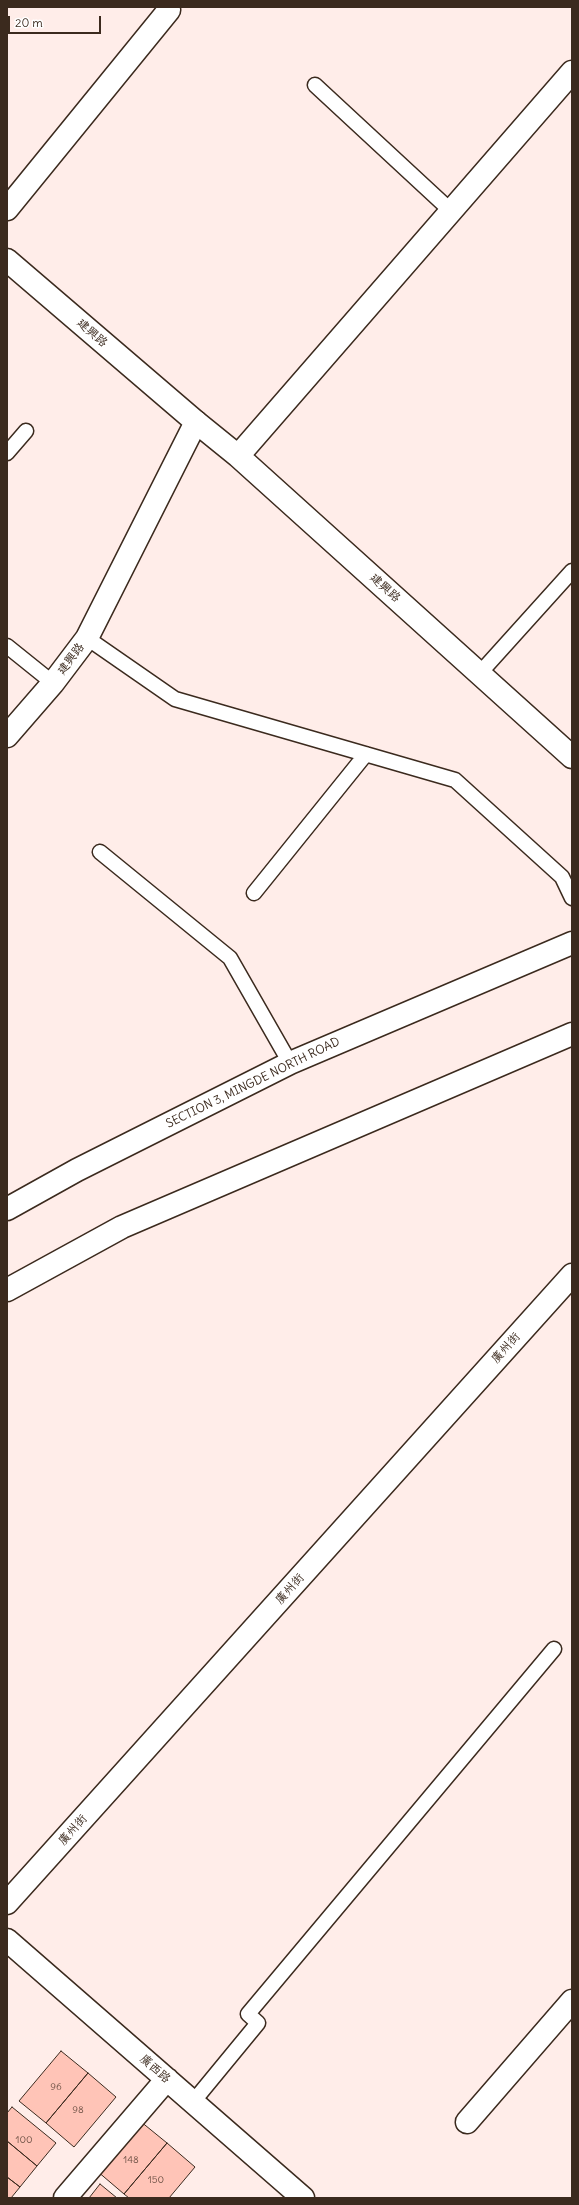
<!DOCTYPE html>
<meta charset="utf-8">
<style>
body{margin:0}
#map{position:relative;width:579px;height:2205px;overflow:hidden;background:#ffede9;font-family:Delius,sans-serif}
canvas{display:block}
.frame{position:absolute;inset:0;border:8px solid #3b2a1e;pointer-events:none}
.scale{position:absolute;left:8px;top:16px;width:93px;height:18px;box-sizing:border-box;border:2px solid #3b2a1e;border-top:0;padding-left:5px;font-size:12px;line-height:14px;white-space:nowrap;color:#3b2a1e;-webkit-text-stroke:3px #fff;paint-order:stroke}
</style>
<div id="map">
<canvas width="579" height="2205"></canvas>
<div class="frame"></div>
<div class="scale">20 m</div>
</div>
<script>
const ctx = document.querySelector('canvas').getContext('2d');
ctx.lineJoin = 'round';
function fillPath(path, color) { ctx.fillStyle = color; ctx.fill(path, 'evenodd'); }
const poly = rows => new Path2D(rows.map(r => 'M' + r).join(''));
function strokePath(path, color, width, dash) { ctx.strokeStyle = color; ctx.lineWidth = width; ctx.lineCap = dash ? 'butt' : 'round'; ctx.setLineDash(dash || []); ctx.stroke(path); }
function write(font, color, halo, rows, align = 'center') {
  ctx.font = font + ' Delius,"LXGW WenKai TC",sans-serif'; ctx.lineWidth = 3; ctx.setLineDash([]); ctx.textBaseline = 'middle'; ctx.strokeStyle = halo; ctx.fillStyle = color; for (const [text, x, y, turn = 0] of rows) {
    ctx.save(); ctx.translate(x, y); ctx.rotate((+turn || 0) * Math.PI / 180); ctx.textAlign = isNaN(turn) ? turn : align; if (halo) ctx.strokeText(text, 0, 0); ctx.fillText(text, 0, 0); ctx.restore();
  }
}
const building = poly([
 [61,2051,88,2073,46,2123,19,2101,61,2051],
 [88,2073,116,2097,74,2147,46,2123,88,2073],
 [12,2107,56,2143,37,2166,7,2141,7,2113,12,2107],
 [140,2121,167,2143,124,2194,97,2171,140,2121],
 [7,2141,37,2166,20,2187,7,2177,7,2141],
 [167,2143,195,2167,169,2198,129,2198,124,2194,167,2143],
 [7,2177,20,2187,11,2198,7,2198,7,2177],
 [100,2184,117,2198,89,2198,100,2184]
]);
fillPath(building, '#ffc4b7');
strokePath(building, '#3b2a1e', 1);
const lane = poly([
 [315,85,451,211],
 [7,453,26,431],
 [87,638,175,699,455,780,562,877,572,898],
 [7,646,53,683],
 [480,673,572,571],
 [100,852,230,958,290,1063],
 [254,893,366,754],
 [193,2102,258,2023,248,2014,554,1649]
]);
const street = poly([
 [7,209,169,10],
 [196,422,238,456,572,757],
 [238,456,572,72],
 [7,1903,572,1275],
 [7,1940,303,2198],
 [467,2122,572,2001],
 [65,2198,167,2079]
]);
const secondary = poly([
 [7,260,196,422,87,638,53,683,7,736],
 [7,1209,77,1170,290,1063,572,943],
 [7,1290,122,1227,572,1034]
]);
strokePath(lane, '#3b2a1e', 17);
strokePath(street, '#3b2a1e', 25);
strokePath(secondary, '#3b2a1e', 25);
strokePath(lane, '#fff', 14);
strokePath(street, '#fff', 22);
strokePath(secondary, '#fff', 22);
write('10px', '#6c5044', null, [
 ["96",56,2087],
 ["98",78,2110],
 ["100",24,2140],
 ["148",131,2160],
 ["150",156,2180]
]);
write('12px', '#3b2a1e', '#fff', [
 ["建興路",92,333,41],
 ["建興路",385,588,42],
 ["建興路",71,659,-53],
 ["SECTION 3, MINGDE NORTH ROAD",253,1083,-26],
 ["廣州街",506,1348,-48],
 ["廣州街",290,1589,-48],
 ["廣州街",73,1830,-48],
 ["廣西路",155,2069,41]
]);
</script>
